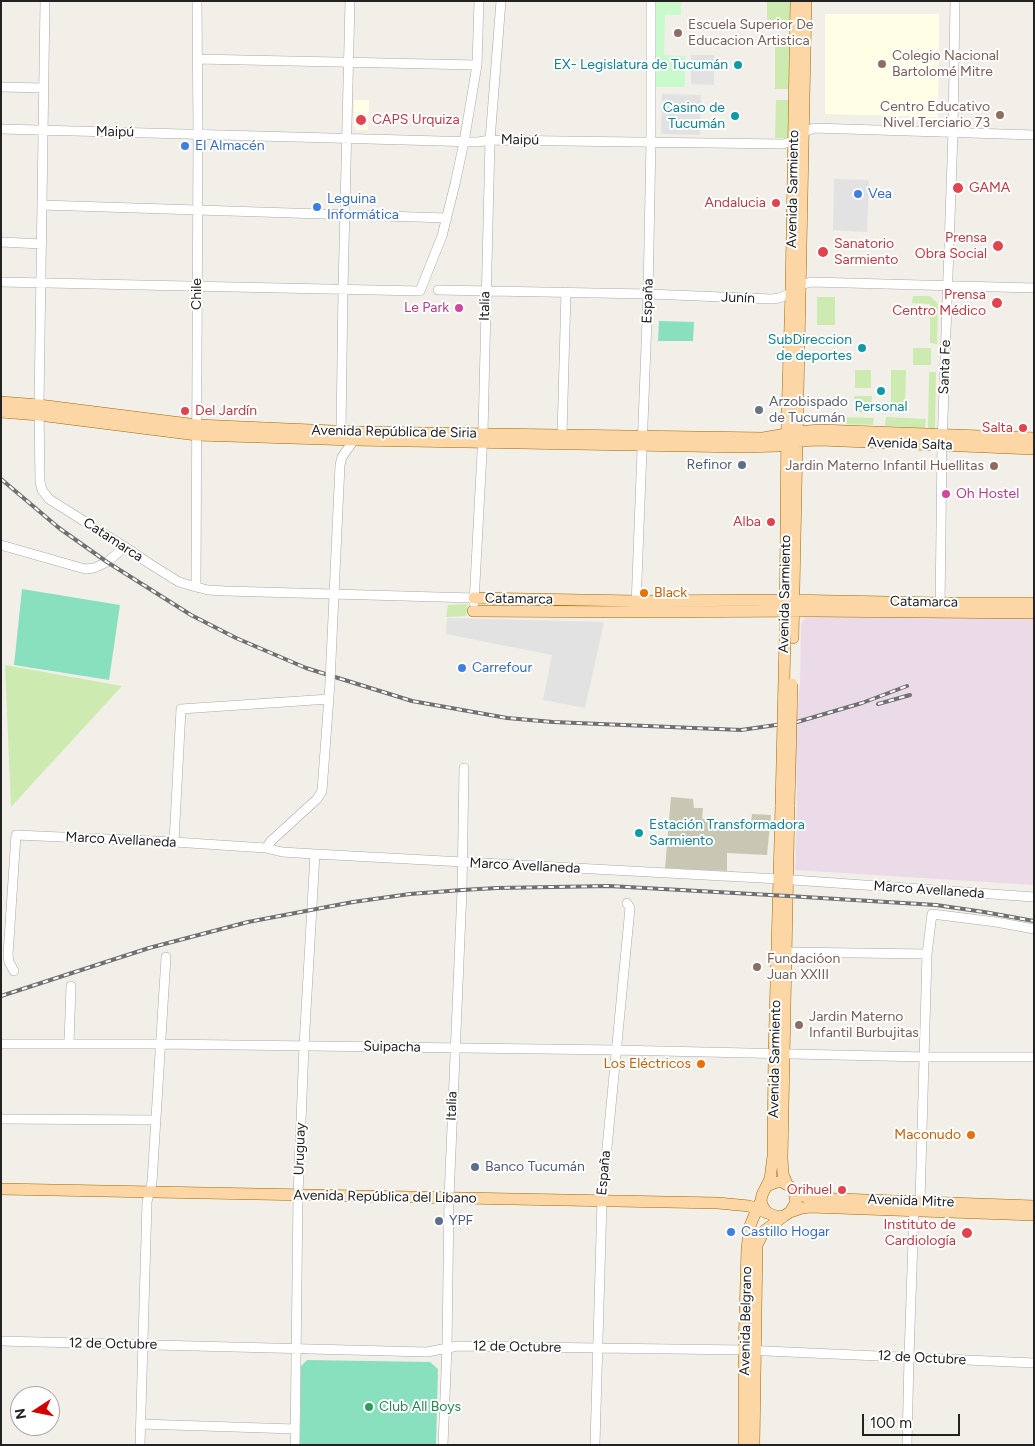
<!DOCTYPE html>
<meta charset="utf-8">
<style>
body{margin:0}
#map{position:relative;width:1035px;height:1446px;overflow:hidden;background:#f2efe9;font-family:Figtree,sans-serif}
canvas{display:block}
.frame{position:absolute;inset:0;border:2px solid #222;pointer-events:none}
.north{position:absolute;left:10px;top:1386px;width:50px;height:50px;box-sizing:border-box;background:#fff;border:1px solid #a7a7a7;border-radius:50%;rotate:259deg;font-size:14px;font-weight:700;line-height:20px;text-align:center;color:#222}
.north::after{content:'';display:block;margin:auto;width:18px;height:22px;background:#d40000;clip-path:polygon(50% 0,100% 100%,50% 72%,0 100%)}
.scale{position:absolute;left:862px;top:1414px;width:98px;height:22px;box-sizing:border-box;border:2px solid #222;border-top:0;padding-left:6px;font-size:15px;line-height:18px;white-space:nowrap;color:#222;-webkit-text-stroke:4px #fff;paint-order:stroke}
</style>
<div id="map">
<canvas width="1035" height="1446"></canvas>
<div class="frame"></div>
<div class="north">N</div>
<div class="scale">100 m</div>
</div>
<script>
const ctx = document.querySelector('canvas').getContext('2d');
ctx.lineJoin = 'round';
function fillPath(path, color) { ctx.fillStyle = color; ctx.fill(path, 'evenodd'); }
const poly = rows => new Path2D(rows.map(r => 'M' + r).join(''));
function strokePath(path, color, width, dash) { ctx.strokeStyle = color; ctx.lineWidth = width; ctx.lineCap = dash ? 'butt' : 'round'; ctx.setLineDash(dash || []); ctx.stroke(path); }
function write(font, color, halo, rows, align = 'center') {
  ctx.font = font + ' Figtree,sans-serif'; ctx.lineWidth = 4; ctx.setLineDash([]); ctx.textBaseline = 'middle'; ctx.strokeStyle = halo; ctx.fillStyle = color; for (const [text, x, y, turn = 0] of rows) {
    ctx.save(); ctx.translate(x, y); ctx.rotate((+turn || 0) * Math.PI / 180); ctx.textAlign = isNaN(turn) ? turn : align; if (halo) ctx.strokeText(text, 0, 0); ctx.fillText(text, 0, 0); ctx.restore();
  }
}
fillPath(poly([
 [809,614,1034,618,1034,885,795,870,797,792,795,734,800,683,801,623]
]), '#ebdbe8');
fillPath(poly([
 [825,14,939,14,938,117,825,114],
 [354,100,369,100,368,130,357,130,354,126]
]), '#ffffe5');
fillPath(poly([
 [671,797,693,799,694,808,703,808,702,819,751,823,752,814,771,815,767,855,727,853,727,871,665,868]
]), '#c7c7b4');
fillPath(poly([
 [767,1,796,1,793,30,767,28],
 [775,36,789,36,790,89,775,89],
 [776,100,790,100,789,138,775,138],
 [913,296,930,296,938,304,937,344,930,343,930,304,912,303],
 [817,297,835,297,835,325,817,325],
 [913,348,931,348,931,365,913,365],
 [855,370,871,370,871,388,855,388],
 [891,370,906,370,905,413,891,413],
 [929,372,936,372,935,429,928,429],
 [854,396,872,396,871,413,854,412],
 [840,417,874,418,873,425,840,424],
 [886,417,926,419,925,428,885,426],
 [468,604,466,616,446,617,448,605],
 [5,665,122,686,11,807]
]), '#cdebb0');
fillPath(poly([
 [656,1,681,1,681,15,665,15,664,55,685,56,685,87,655,87]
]), '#c8facc');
fillPath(poly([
 [659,321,694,322,693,341,658,341],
 [22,589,120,605,109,680,14,665],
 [307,1360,430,1362,438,1369,436,1445,300,1445,301,1366]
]), '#88e0be');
fillPath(poly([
 [691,55,714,55,714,85,691,84],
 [662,94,701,95,700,135,661,134],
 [834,179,869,180,867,232,833,230],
 [447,618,604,622,585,708,543,700,552,655,446,634]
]), '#e2e2e2');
const minor = poly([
 [45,1,39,405,40,482,42,490,49,499,125,547,150,564,179,582,196,587,208,590,226,591,474,598],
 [197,59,477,65],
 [1,87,43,88],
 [1,129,478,142,490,140,783,144,794,141,804,132,814,128,1034,135],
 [42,205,447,218],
 [1,242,42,244],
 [1,282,420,291,442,236,455,184,464,142,477,65,479,1],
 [438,290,648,294,772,299,779,298,791,293,800,285,811,282,1034,288],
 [341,431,343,289,350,1],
 [562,435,566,292],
 [1,545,85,569,94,568,107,562,125,547],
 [196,587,198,134,197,1],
 [474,603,483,433,490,140,501,1],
 [636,606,648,294,651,141,651,1],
 [940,609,942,446,953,132,955,1],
 [331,660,340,465,342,457,354,440,352,435],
 [174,842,181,709,329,699],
 [266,848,271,841,317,799,322,791,330,683],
 [786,952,927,954],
 [14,971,9,962,8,955,16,835,174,842,266,848,282,852,315,854,779,879,1034,897],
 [69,1043,71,986],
 [1,1044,160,1044,616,1050,925,1057,1034,1057],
 [1,1119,155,1120],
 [1,1341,427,1352,458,1346,744,1350,1034,1363],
 [141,1424,295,1429],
 [140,1445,147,1202,152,1182,166,957],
 [295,1445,298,1196,304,1046,315,854],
 [443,1445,447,1347,449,1198,462,890,464,768],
 [595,1445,602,1200,630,908,627,903],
 [907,1445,909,1357,914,1211,920,1201,927,954,932,914,996,922,1034,929]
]);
const major = poly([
 [1,402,39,405,197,425,357,432,763,438,797,432,820,430,1034,438],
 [1,412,39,415,197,435,354,440,743,447,778,446,797,441,820,440,1034,449],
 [474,598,636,601,785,600,940,603,1034,603],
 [473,611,636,612,812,611,1034,613],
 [785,638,787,418,791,293,796,1],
 [793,638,806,1],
 [787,1184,783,1174,782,1158,789,805],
 [791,1188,802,1196,811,1198,1034,1206],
 [1,1189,718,1203,749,1206,778,1217,784,1216,790,1212,796,1202,794,1191,791,1187,782,1182,777,1182,767,1186],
 [790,1212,802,1208,810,1207,1034,1215],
 [767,1213,762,1205,761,1200,762,1195,770,1179,773,1156,774,1054,781,805],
 [744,1445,744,1350,747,1248,750,1226,759,1204],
 [754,1445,757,1245,764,1231,784,1216]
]);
strokePath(minor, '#a9a9a9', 10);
strokePath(major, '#a06b00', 12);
strokePath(minor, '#fff', 9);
strokePath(major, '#fcd6a4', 11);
const rail = poly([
 [1,479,59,528,107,562,191,615,236,638,306,668,412,701,507,718,553,722,741,730,797,722,862,703,907,686],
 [878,704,910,695],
 [1,996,149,948,248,922,353,902,410,894,462,890,497,888,609,886,788,896,936,905,984,912,1034,921]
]);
strokePath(rail, '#707070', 4);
strokePath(rail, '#fff', 2, [5.5]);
const minorBridge = poly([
 [330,683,331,660]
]);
const majorBridge = poly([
 [781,805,785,638],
 [789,805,792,684]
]);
strokePath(minorBridge, '#a9a9a9', 10, []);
strokePath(majorBridge, '#a06b00', 12, []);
strokePath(minorBridge, '#fff', 9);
strokePath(majorBridge, '#fcd6a4', 11);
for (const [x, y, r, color] of [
 [678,33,5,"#8d6e63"],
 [882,64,5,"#8d6e63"],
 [738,65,5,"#0f9aa8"],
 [1000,115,5,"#8d6e63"],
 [735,116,5,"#0f9aa8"],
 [361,120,6,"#e0444e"],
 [185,146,5,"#3f7fe0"],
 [958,188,6,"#e0444e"],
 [858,194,5,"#3f7fe0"],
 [776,203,5,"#e0444e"],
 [317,207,5,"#3f7fe0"],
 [998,246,6,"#e0444e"],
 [823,252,6,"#e0444e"],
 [997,303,6,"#e0444e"],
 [459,308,5,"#d1479c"],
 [862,348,5,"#0f9aa8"],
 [881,391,5,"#0f9aa8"],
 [759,410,5,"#6b7280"],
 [185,411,5,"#e0444e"],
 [1023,428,5,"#e0444e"],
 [742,465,5,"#5c6f8a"],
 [994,466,5,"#8d6e63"],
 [946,494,5,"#d1479c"],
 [771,522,5,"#e0444e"],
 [644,593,5,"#e8710a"],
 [462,668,5,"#3f7fe0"],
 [639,833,5,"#0f9aa8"],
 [757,967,5,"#8d6e63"],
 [799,1025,5,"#8d6e63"],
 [701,1064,5,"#e8710a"],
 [971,1135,5,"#e8710a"],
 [475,1167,5,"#5c6f8a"],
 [842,1190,5,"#e0444e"],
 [439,1221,5,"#5c6f8a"],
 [731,1232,5,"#3f7fe0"],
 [967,1233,6,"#e0444e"],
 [369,1407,5,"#2e9e5b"]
]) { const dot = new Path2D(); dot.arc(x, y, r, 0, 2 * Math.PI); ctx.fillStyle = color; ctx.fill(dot); strokePath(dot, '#fff', 2); }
write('14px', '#785e54', '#fff', [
 ["Escuela Superior De",688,25],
 ["Educacion Artistica",688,41],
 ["Colegio Nacional",892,56],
 ["Bartolomé Mitre",892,72],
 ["Centro Educativo",990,107,"right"],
 ["Nivel Terciario 73",990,123,"right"],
 ["Jardin Materno Infantil Huellitas",984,466,"right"],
 ["Fundacióon",767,959],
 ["Juan XXIII",767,975],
 ["Jardin Materno",809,1017],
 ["Infantil Burbujitas",809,1033]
], 'left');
write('14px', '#0d838f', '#fff', [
 ["EX- Legislatura de Tucumán",728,65],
 ["Casino de",725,108],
 ["Tucumán",725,124],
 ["SubDireccion",852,340],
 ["de deportes",852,356],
 ["Personal",881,407,"center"],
 ["Estación Transformadora",649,825,"left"],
 ["Sarmiento",649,841,"left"]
], 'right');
write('14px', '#be3a42', '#fff', [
 ["CAPS Urquiza",372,120,"left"],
 ["GAMA",969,188,"left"],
 ["Andalucia",766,203],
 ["Prensa",987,238],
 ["Obra Social",987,254],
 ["Sanatorio",834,244,"left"],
 ["Sarmiento",834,260,"left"],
 ["Prensa",986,295],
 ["Centro Médico",986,311],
 ["Del Jardín",195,411,"left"],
 ["Salta",1013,428],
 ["Alba",761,522],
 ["Orihuel",832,1190],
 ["Instituto de",956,1225],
 ["Cardiología",956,1241]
], 'right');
write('14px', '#222', '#fff', [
 ["Maipú",115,132,1],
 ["Maipú",520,140,1],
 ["Avenida Sarmiento",793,189,-89],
 ["Chile",197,294,-90],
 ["Junín",738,298,2],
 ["España",648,301,-88],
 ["Italia",485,306,-89],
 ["Santa Fe",945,367,-88],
 ["Avenida República de Siria",394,432,1],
 ["Avenida Salta",910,444,2],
 ["Catamarca",113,540,33],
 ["Avenida Sarmiento",785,594,-89],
 ["Catamarca",519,599,1],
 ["Catamarca",924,602,1],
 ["Marco Avellaneda",121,840,3],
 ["Marco Avellaneda",525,866,3],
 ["Marco Avellaneda",929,890,4],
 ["Suipacha",392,1047,1],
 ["Avenida Sarmiento",775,1059,-89],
 ["Italia",452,1106,-88],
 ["Uruguay",300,1149,-88],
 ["España",604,1173,-85],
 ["Avenida República del Libano",385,1197,1],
 ["Avenida Mitre",911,1201,2],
 ["Avenida Belgrano",746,1321,-89],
 ["12 de Octubre",113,1344,1],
 ["12 de Octubre",517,1347,1],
 ["12 de Octubre",922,1358,3]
]);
write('14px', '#366cbe', '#fff', [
 ["El Almacén",195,146],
 ["Vea",868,194],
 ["Leguina",327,199],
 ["Informática",327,215],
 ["Carrefour",472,668],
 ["Castillo Hogar",741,1232]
], 'left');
write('14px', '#b23c85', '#fff', [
 ["Le Park",449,308],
 ["Oh Hostel",956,494,"left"]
], 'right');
write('14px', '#5b616d', '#fff', [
 ["Arzobispado",769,402],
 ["de Tucumán",769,418]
], 'left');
write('14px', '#4e5e75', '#fff', [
 ["Refinor",732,465,"right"],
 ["Banco Tucumán",485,1167],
 ["YPF",449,1221]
], 'left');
write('14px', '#c56008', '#fff', [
 ["Black",654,593,"left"],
 ["Los Eléctricos",691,1064],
 ["Maconudo",961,1135]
], 'right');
write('14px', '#27864d', '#fff', [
 ["Club All Boys",379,1407]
], 'left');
</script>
